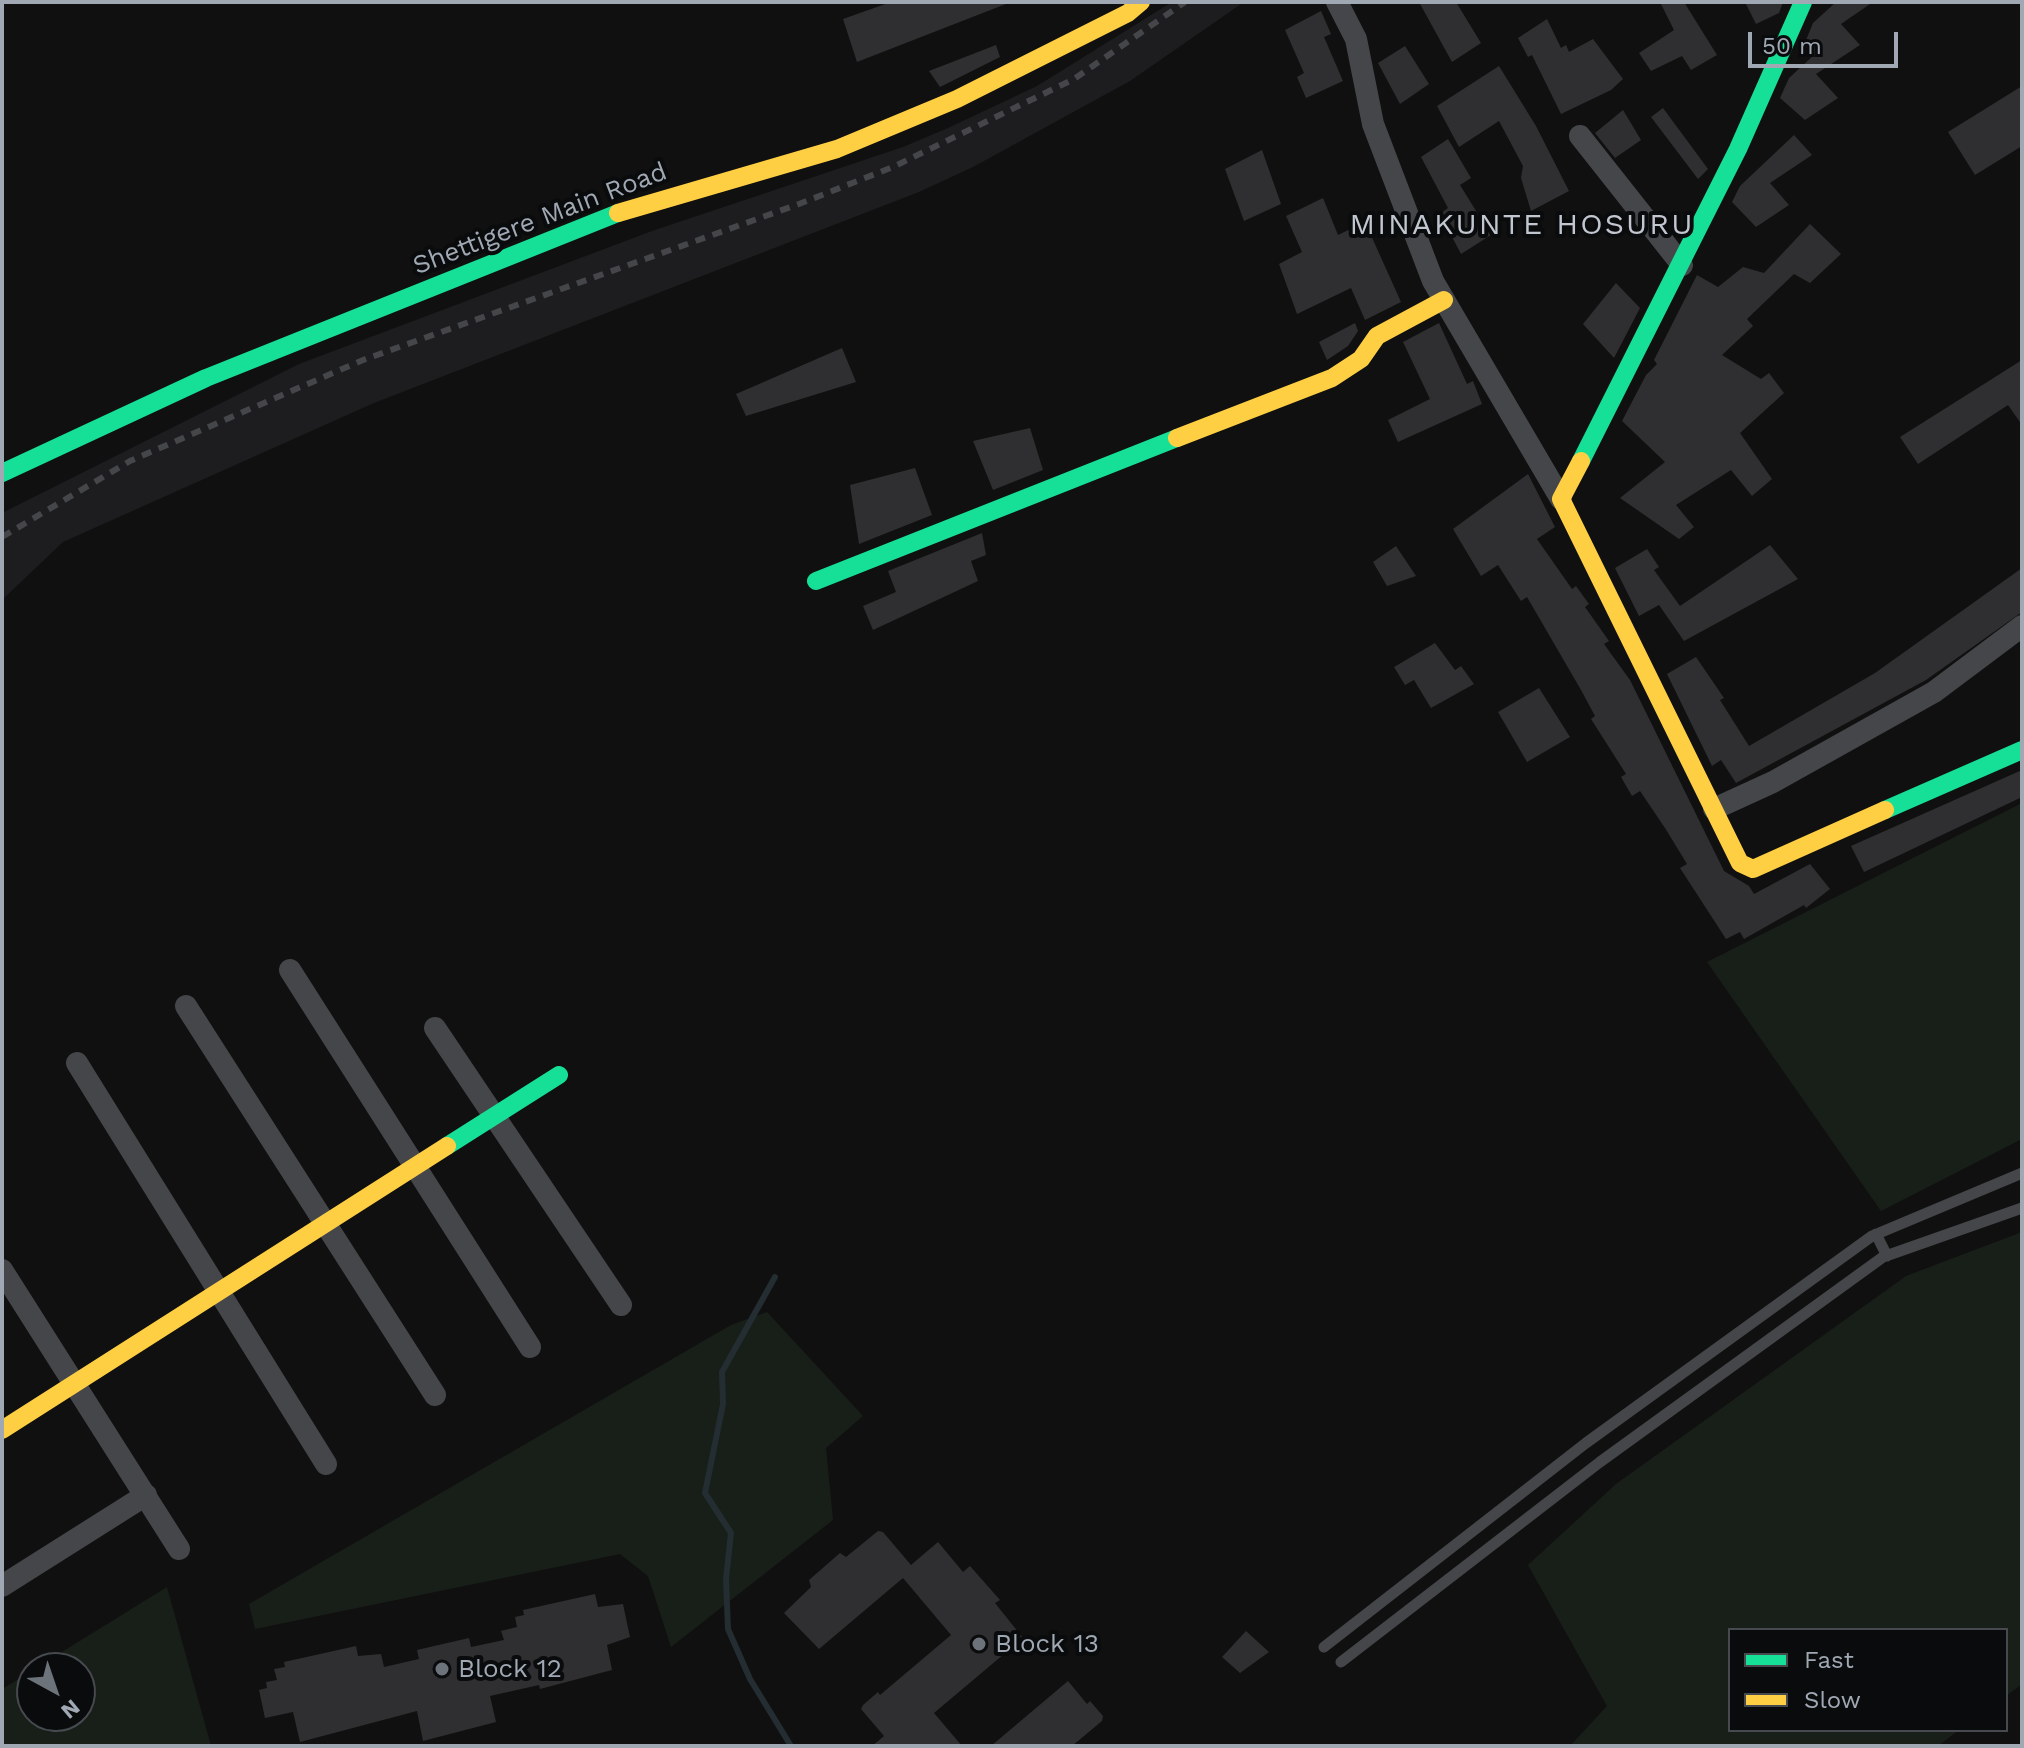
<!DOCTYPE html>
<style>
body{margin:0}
#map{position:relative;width:2024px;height:1748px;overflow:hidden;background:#101010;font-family:"Work Sans",sans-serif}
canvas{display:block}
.frame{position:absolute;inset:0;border:4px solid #9fa8b3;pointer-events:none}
.legend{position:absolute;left:1728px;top:1628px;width:280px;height:104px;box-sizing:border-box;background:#0a0b0c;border:2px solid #464a4f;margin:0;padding:10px 14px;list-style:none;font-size:24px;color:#9fa8b3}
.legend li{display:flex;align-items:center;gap:16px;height:40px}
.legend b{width:40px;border:2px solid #464a4f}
.north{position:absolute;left:16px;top:1652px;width:80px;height:80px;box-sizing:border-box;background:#0a0b0c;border:2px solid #464a4f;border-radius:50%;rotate:140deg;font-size:22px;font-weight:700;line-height:32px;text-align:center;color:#9fa8b3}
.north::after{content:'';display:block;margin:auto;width:28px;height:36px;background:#6d737a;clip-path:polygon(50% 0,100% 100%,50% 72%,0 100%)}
.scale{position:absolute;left:1748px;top:32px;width:150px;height:36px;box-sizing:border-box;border:4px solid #9fa8b3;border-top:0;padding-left:10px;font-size:24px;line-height:28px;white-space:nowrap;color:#9fa8b3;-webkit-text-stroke:6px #0a0b0c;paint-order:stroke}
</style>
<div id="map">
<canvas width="2024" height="1748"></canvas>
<div class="frame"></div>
<ul class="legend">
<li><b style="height:10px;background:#16e098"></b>Fast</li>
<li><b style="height:10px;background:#ffcf43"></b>Slow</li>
</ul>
<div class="north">N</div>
<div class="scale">50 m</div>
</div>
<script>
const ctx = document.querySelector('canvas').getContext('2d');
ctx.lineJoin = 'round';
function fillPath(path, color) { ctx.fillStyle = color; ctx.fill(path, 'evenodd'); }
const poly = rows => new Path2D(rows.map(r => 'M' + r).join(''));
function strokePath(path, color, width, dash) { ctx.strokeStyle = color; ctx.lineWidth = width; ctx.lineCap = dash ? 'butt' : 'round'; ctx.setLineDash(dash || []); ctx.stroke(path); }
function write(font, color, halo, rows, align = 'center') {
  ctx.font = font + ' "Work Sans",sans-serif'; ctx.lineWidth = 8; ctx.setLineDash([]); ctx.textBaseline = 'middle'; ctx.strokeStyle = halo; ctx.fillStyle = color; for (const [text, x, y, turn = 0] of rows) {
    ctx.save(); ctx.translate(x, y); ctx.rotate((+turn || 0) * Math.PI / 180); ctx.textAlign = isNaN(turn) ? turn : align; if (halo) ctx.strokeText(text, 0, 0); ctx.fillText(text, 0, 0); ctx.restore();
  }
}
fillPath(poly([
 [1172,2,1244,2,1130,81,973,167,919,192,374,403,63,542,2,600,2,513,299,364,652,231,903,147,948,128,1037,86]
]), '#1d1d1f');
fillPath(poly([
 [2022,803,2022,1139,1881,1211,1707,962],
 [2022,1232,2022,1684,2006,1696,2006,1630,1730,1630,1730,1730,1959,1730,1938,1746,1570,1746,1607,1706,1528,1565,1616,1484,1906,1276],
 [767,1312,863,1416,826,1448,833,1520,671,1647,648,1576,620,1554,255,1629,249,1604,731,1325],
 [167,1587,211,1746,2,1746,2,1689,32,1671,32,1716,80,1716,80,1668,36,1668]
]), '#181f19');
strokePath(poly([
 [775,1277,722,1372,723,1404,705,1493,731,1533,726,1579,728,1629,750,1679,791,1746]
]), '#232d32', 6);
fillPath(poly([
 [891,2,1011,2,857,62,843,19],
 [1419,2,1456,2,1481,43,1452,62],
 [1660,2,1684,2,1717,55,1691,70,1682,56,1651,71,1639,53,1674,30],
 [1745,2,1783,2,1779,13,1756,24],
 [1836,2,1873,2,1841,24,1860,45,1816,74,1838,98,1805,120,1780,98,1789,78,1814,55,1804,45,1813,23],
 [1321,11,1331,34,1324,37,1343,81,1306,98,1297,77,1304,73,1285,30],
 [1547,19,1561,48,1566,45,1569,52,1593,39,1623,79,1611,90,1561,114,1532,55,1528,57,1518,38],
 [996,45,1000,57,940,87,929,71],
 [1405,46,1429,84,1400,104,1378,63],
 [1499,66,1536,126,1569,191,1531,211,1521,178,1523,166,1499,121,1459,147,1437,106],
 [2022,86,2022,146,1975,175,1948,132],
 [1663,108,1708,169,1698,179,1651,117],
 [1623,110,1641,140,1615,158,1595,133],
 [1794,135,1812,155,1770,183,1789,205,1756,227,1732,202,1740,186],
 [1448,139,1471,178,1460,185,1491,235,1461,254,1440,214,1448,208,1421,157],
 [1262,150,1281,204,1244,221,1225,169],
 [1323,198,1338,235,1365,222,1401,302,1365,320,1351,288,1297,314,1279,264,1302,252,1286,216],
 [1810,224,1841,254,1810,283,1794,274,1747,319,1753,326,1722,355,1761,379,1769,373,1784,393,1740,433,1772,479,1752,496,1731,470,1676,505,1694,527,1679,539,1620,498,1665,462,1622,421,1646,375,1657,364,1654,360,1697,275,1718,287,1743,267,1764,273],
 [1616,283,1640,308,1614,358,1583,324],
 [1355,323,1358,331,1348,346,1327,360,1319,342],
 [1439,323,1467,384,1473,381,1482,404,1398,442,1388,420,1430,399,1403,342],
 [842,348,856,382,746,416,736,394],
 [2022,360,2022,425,2008,405,1918,464,1900,437],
 [1030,428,1043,470,993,490,973,441],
 [915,468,932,515,859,544,850,485],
 [1528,474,1555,527,1537,539,1572,589,1576,586,1589,604,1585,607,1609,641,1604,644,1630,680,1724,871,1749,886,1754,894,1810,864,1830,889,1806,908,1804,905,1744,939,1740,932,1726,939,1680,868,1687,864,1665,828,1640,791,1632,796,1621,777,1626,774,1591,719,1595,716,1581,690,1527,597,1521,601,1498,565,1481,576,1453,529],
 [982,533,986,555,971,561,978,581,873,630,863,606,896,592,888,571],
 [1770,545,1798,579,1684,641,1659,605,1639,616,1615,568,1647,549,1659,567,1654,570,1680,606],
 [1396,546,1416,576,1387,586,1373,562],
 [2022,568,2022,612,1926,680,1736,783,1721,760,1712,766,1667,674,1696,657,1724,698,1720,700,1749,746,1875,673],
 [1435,643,1455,670,1461,666,1474,684,1431,708,1414,680,1405,685,1394,667],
 [1539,688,1570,737,1527,762,1498,712],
 [2022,770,2022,797,1864,872,1851,846],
 [878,1531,883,1532,911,1565,938,1542,963,1572,970,1566,1000,1600,995,1603,1023,1638,934,1713,962,1746,872,1746,884,1736,861,1709,863,1705,878,1692,880,1695,951,1635,903,1578,819,1649,784,1613,811,1587,809,1580,840,1553,846,1557],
 [595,1594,598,1607,623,1604,630,1637,607,1645,612,1670,540,1689,539,1685,490,1696,496,1722,423,1741,417,1711,300,1742,293,1712,265,1718,259,1690,267,1688,266,1682,277,1680,274,1669,285,1667,284,1662,356,1646,358,1656,381,1654,384,1667,419,1659,417,1650,469,1638,471,1647,504,1640,501,1631,517,1627,515,1617,524,1615,523,1610],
 [1246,1631,1269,1652,1240,1673,1222,1657],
 [1068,1681,1087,1704,1090,1701,1103,1716,1102,1721,1072,1746,991,1746]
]), '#2f2f31');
strokePath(poly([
 [1876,1234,1887,1256],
 [1324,1647,1586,1443,1872,1236,2022,1173],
 [1341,1662,1600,1462,1883,1257,2022,1208]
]), '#444649', 11);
strokePath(poly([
 [1337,2,1356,39,1373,124,1433,281,1561,499],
 [1580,136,1682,265],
 [1714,809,1773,782,1934,692,2022,626],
 [290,970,530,1347],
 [186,1006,435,1395],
 [435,1028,621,1305],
 [77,1063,326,1464],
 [2,1270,179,1549],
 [2,1586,146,1495]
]), '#444649', 22);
strokePath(poly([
 [1581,461,1738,149,1803,2],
 [2,473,206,378,618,213],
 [816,581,1177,438],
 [1885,810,2022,750],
 [447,1146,559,1075]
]), '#16e098', 18);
strokePath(poly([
 [618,213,837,149,957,99,1128,13,1141,2],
 [1177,438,1332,378,1361,359,1377,336,1444,300],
 [1581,461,1561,499,1740,863,1753,869,1885,810],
 [2,1430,447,1146]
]), '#ffcf43', 18);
strokePath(poly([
 [2,537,130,461,363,360,799,204,893,167,1074,79,1185,2]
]), '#444649', 6, [10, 8]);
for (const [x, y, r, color] of [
 [979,1644,8,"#6d737a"],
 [442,1669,8,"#6d737a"]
]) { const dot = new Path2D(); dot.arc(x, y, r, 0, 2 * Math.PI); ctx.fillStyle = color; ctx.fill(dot); strokePath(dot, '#0a0b0c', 3); }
write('26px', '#9fa8b3', '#0a0b0c', [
 ["Shettigere Main Road",540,219,-21]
]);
write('26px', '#9fa8b3', '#0a0b0c', [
 ["Block 13",995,1644],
 ["Block 12",458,1669]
], 'left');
ctx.letterSpacing = '2px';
write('30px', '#c1c6cf', '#0a0b0c', [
 ["MINAKUNTE HOSURU",1522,225]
]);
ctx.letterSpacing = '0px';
</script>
